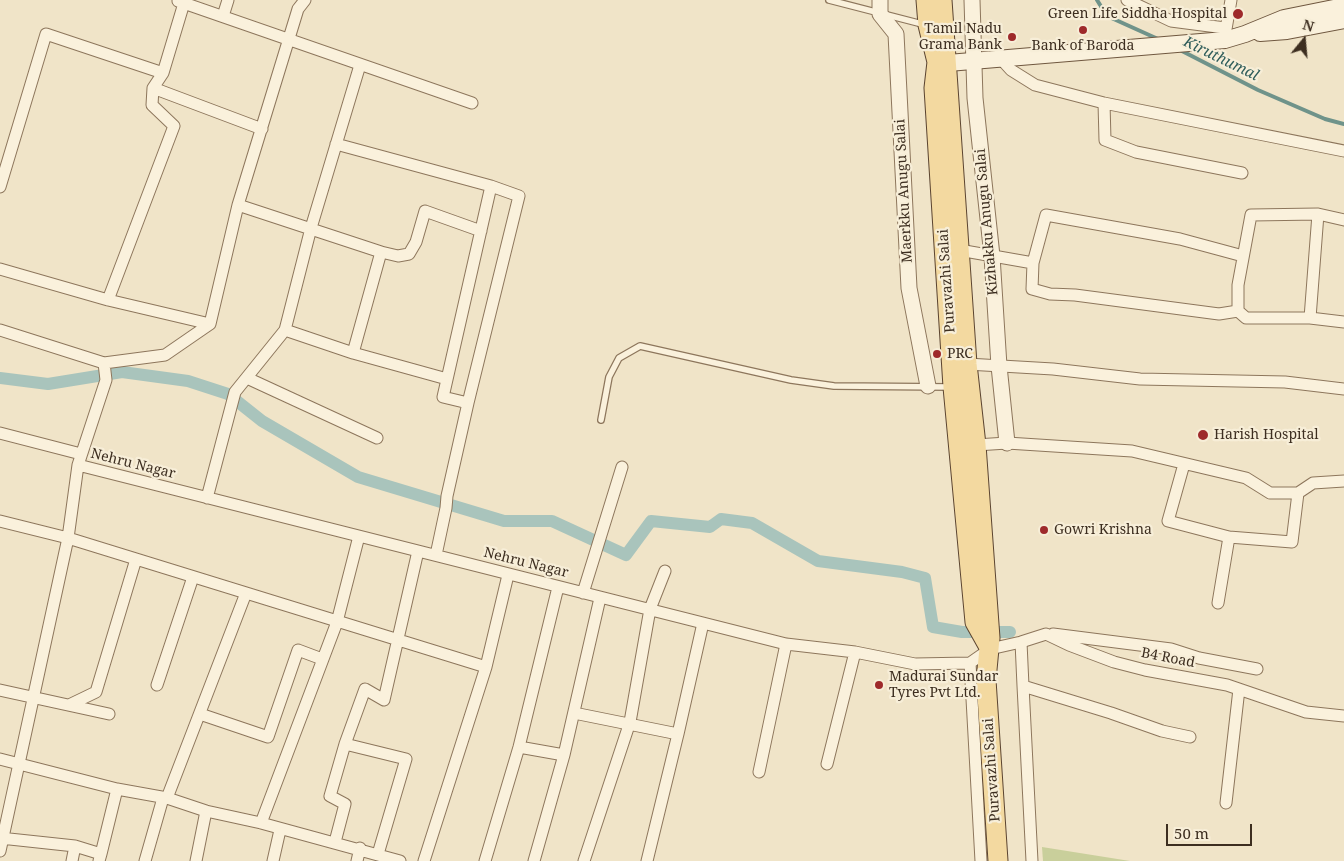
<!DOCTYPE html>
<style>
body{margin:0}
#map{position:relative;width:1344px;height:861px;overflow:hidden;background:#f0e4c8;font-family:"Noto Serif",serif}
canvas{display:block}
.north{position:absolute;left:1279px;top:15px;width:50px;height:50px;-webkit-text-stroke:4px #f7eed8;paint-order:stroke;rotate:17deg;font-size:14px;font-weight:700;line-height:20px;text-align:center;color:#3d2e20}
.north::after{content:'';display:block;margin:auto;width:18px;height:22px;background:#3d2e20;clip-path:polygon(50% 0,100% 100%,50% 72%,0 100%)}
.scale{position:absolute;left:1166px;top:824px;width:86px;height:22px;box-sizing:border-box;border:2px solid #3d2e20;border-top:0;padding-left:6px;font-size:15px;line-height:18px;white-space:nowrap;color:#3d2e20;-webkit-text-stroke:4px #f7eed8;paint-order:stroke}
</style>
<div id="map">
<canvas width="1344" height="861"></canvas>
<div class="north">N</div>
<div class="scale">50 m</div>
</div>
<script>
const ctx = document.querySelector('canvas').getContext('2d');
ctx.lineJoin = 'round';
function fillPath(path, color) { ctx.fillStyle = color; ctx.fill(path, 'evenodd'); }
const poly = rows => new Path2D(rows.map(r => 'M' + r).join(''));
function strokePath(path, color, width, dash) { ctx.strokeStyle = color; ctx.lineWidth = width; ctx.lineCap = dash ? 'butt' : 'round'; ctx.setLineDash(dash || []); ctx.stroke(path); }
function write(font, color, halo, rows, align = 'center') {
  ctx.font = font + ' "Noto Serif",serif'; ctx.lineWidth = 4.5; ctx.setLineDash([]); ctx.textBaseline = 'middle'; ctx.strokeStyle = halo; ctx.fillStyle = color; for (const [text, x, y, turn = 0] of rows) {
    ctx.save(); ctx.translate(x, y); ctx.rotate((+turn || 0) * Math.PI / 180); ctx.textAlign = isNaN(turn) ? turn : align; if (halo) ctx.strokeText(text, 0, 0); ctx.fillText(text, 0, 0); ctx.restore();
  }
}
fillPath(poly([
 [1042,847,1130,861,1043,861]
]), '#c9cf9b');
strokePath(poly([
 [1097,0,1107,16,1158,39],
 [1180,50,1258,90,1325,119,1344,124]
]), '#6f938a', 4);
strokePath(poly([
 [0,378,48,384,122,372,188,381,228,394,262,421,358,477,504,521,552,521,626,555,651,521,710,527,721,519,752,523,818,561,902,572,925,578,933,627,962,632,1010,632]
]), '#a9c4bc', 12);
const service = poly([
 [829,0,926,25],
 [601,420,609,377,619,358,640,346,791,380,834,386,950,387]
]);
const minor = poly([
 [1127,0,1171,21,1225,28],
 [178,1,472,103],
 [223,16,228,0],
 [1225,35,1231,0],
 [1001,59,1011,70,1035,85,1104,103,1344,151],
 [153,88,262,129],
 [1104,103,1105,140,1136,152,1242,173],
 [336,144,491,186,443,397,468,403,447,496,446,508,436,555],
 [0,187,46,34,163,73,184,3],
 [959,250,1033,263,1046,215,1180,239,1243,256],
 [381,252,398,256,409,254,416,242,425,211,481,231],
 [1033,263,1032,289,1050,294,1075,295,1219,314,1238,311,1246,318,1310,318,1344,322],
 [0,269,108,300,210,324],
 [108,300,174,126,152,105,153,88,163,73],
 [1238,311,1238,285,1251,215,1318,214],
 [1310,318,1318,214,1344,220],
 [0,330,104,363],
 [285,330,311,228,360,65],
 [353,353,447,379],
 [967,364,1053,369,1140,379,1285,382,1344,389],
 [247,378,377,438],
 [468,403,519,196,491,186],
 [0,433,81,454],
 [976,445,1007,443,1132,451,1246,478,1270,493,1298,493,1313,483,1344,481],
 [1184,464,1168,521,1229,537,1292,542,1298,493],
 [78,465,786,644,855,652,915,664,970,663],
 [207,498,235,392,285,330,353,353,381,252,238,205],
 [0,521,68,538,486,667,508,575],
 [583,593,622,467],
 [1218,603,1229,537],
 [1053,634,1171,649,1199,658,1257,669],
 [1021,642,1023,686,1111,713,1162,731,1190,737],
 [970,663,990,649,1021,642,1046,634,1069,645,1114,662,1145,670,1227,685,1306,712,1344,716],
 [970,663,981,861],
 [157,685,193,577],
 [1023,686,1032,861],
 [0,690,109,714],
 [69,705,96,692,136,559],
 [574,713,678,734,647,861],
 [200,714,268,737,298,650,322,659],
 [678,734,703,623],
 [519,747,564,755,600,598],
 [0,759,117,789,167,798,206,811,261,823,400,861],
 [827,764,855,652],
 [759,772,786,644],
 [167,798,246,593],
 [1226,803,1239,689],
 [261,823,337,622,359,536],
 [0,838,75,846,101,854,99,861],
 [335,842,345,804,330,796,345,744],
 [0,851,68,538,78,465,106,380,104,363,165,355,210,324,238,205,298,9,305,0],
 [101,854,117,789],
 [378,854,406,759,345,744,365,689,384,700,418,551],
 [72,861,75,846],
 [145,861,163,798],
 [196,861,206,811],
 [273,861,280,830],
 [357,861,360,848],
 [424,861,486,667],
 [485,861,519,747,558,587],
 [534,861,564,755],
 [584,861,630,722,650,609,665,571]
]);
const tertiary = poly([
 [880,0,880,14,896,34,909,288,928,386],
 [972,0,975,98,992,256,999,366,1007,443]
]);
const secondary = poly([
 [1260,33,1287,31,1344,20],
 [937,62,948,63,1225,40,1245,34,1284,18,1344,6]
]);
const primary = poly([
 [926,0,928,25,937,62,934,88,953,387,975,622,989,647],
 [942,0,967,364,976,445,990,638,986,680,998,861]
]);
strokePath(service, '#8d765c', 8);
strokePath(minor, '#8d765c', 13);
strokePath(tertiary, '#8d765c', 17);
strokePath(secondary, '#6f573f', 18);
strokePath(primary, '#5b4430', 21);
strokePath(service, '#faf1dc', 5.5);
strokePath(minor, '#faf1dc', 11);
strokePath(tertiary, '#faf1dc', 15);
strokePath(secondary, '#faf1dc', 16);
strokePath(primary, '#f3d9a0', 19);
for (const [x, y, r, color] of [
 [1238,14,6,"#9e2a2b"],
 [1083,30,5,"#9e2a2b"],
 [1012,37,5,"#9e2a2b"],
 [937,354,5,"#9e2a2b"],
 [1203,435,6,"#9e2a2b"],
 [1044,530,5,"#9e2a2b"],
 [879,685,5,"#9e2a2b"]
]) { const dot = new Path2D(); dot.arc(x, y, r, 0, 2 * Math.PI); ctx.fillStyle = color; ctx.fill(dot); strokePath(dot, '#f7eed8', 2); }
write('14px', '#3d2e20', '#f7eed8', [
 ["Green Life Siddha Hospital",1227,14,"right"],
 ["Tamil Nadu",1002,29,"right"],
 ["Grama Bank",1002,45,"right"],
 ["Bank of Baroda",1083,46,"center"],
 ["PRC",947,354],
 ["Harish Hospital",1214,435],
 ["Gowri Krishna",1054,530],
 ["Madurai Sundar",889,677],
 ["Tyres Pvt Ltd.",889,693]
], 'left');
write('14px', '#3d2e20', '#f7eed8', [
 ["Maerkku Anugu Salai",904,191,-93],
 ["Kizhakku Anugu Salai",987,222,-95],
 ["Puravazhi Salai",947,281,-94],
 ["Nehru Nagar",133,464,14],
 ["Nehru Nagar",526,563,14],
 ["B4 Road",1168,658,11],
 ["Puravazhi Salai",992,770,-94]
]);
write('italic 15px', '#2f5d5a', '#f7eed8', [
 ["Kiruthumal",1221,59,26]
]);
</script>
